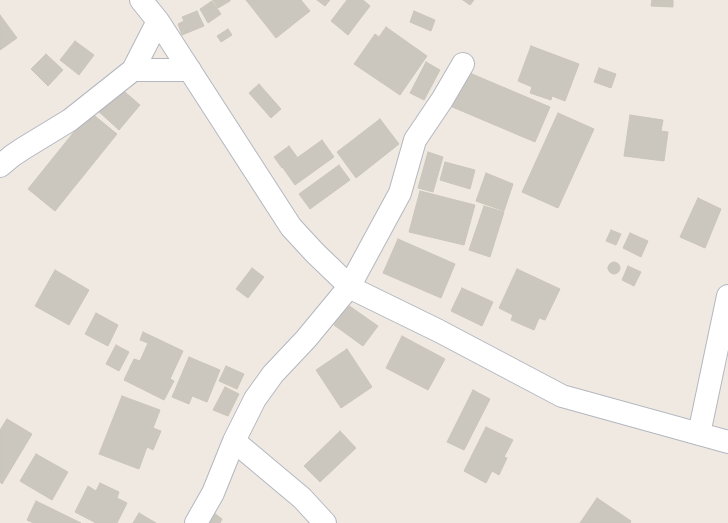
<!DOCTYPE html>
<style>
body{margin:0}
canvas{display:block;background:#efe9e1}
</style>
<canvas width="728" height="523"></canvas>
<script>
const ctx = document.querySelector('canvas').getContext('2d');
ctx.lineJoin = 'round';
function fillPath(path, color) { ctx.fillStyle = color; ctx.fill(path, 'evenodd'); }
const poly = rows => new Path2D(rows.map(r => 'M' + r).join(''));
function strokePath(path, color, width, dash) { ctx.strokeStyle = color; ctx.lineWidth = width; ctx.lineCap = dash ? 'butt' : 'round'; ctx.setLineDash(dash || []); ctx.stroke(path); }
const building = poly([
 [213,0,230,0,230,1,218,8,213,0],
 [246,0,301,0,310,11,276,38,246,0],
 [317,0,330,0,325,6,317,0],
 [347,0,363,0,370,6,348,35,331,21,347,0],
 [463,0,474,0,470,5,463,0],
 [652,0,673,0,673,7,651,6,652,0],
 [212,1,221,14,208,23,200,9,212,1],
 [197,11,204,26,182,35,178,24,184,21,182,17,197,11],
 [414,11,435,20,431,31,410,22,414,11],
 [0,15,17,38,0,50,0,15],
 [386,27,427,56,400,95,354,64,375,34,379,37,386,27],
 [228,29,232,35,221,42,217,36,228,29],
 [75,41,94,55,79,75,60,60,75,41],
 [531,46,579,64,565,101,552,96,551,100,530,93,532,87,518,81,531,46],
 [46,54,63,70,48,86,31,69,46,54],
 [426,62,440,70,424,100,410,93,426,62],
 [599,68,616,74,611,88,594,82,599,68],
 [465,71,550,107,535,142,450,106,465,71],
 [259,84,281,109,271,118,249,93,259,84],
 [118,86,140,105,119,130,97,110,118,86],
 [90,112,117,134,55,211,28,189,90,112],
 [558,113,594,129,558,208,522,192,558,113],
 [630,115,663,120,661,131,668,132,664,161,624,156,630,115],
 [380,119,399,144,356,178,337,152,380,119],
 [322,140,334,157,295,185,283,168,322,140],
 [289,146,297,157,282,168,274,157,289,146],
 [428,152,443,157,433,192,418,188,428,152],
 [445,162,475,170,470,189,440,180,445,162],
 [339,165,350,180,310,209,299,194,339,165],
 [486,173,513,184,504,211,476,201,486,173],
 [420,191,475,205,464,245,409,232,420,191],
 [698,198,721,209,705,248,680,237,698,198],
 [484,206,504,212,490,257,469,250,484,206],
 [611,230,621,234,616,245,606,241,611,230],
 [630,233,648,241,641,257,623,248,630,233],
 [398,239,455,264,441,298,383,273,398,239],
 '608 268a6 6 0 1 1 12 0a6 6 0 1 1-12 0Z',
 [628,266,641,272,634,286,622,280,628,266],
 [252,268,264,277,248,298,236,289,252,268],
 [517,269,560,289,545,320,539,318,534,330,511,320,513,315,499,308,517,269],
 [55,270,89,290,69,325,35,306,55,270],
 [462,288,493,302,482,326,451,311,462,288],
 [348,305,378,326,363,346,334,325,348,305],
 [96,313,118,325,108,346,85,334,96,313],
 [143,332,183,351,170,379,174,381,164,400,124,380,134,359,140,361,148,343,140,340,143,332],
 [402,336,445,359,428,390,386,368,402,336],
 [116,345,129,352,119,371,106,364,116,345],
 [347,349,372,387,341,408,316,370,347,349],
 [189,357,220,370,207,402,192,396,189,404,172,397,189,357],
 [226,366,244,374,237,389,219,381,226,366],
 [225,387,239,394,228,416,213,410,225,387],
 [473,390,490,399,464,450,447,442,473,390],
 [122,396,160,410,153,428,161,431,153,450,147,447,139,469,99,454,122,396],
 [7,419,32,434,2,484,0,482,0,430,7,419],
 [486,427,513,440,504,457,507,458,499,475,492,471,486,483,464,471,486,427],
 [340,431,356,448,320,482,304,466,340,431],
 [36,454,68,472,52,500,20,481,36,454],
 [100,483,119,492,117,498,127,503,117,523,96,523,75,512,88,486,96,491,100,483],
 [597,498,631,521,630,523,580,523,597,498],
 [36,501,81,523,34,523,27,520,36,501],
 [139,513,156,523,133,523,139,513],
 [214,513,222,519,220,523,207,523,214,513]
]);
fillPath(building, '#cbc7bf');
strokePath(building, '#cbc5ba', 1);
const minor = poly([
 [141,0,158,21,291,227,315,253,341,278,349,287,439,331,562,396,728,442],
 [133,70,190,70],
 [0,166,12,156,24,148,70,120,133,70,158,21],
 [699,434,728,296],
 [234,441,302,498,325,523],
 [196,523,213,493,234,441,255,399,273,374,306,339,349,287,400,193,415,140,442,100,463,64]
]);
strokePath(minor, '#b4b7c1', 24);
strokePath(minor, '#fff', 22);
</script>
